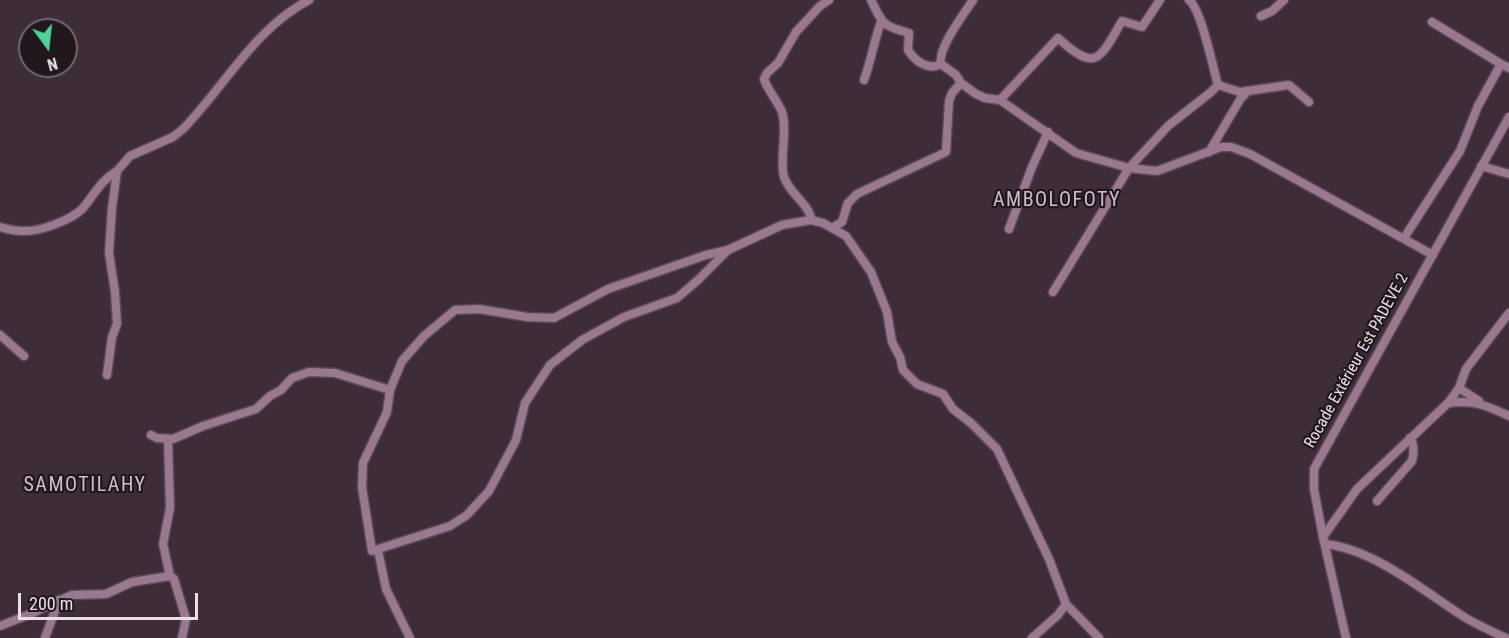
<!DOCTYPE html>
<meta charset="utf-8">
<style>
body{margin:0}
#map{position:relative;width:1509px;height:638px;overflow:hidden;background:#3e2d39;font-family:"Roboto Condensed",sans-serif}
canvas{display:block}
.north{position:absolute;left:18px;top:18px;width:60px;height:60px;box-sizing:border-box;background:#20181d;border:2px solid #71686d;border-radius:50%;rotate:165deg;font-size:16px;font-weight:700;line-height:24px;text-align:center;color:#eadfe6}
.north::after{content:'';display:block;margin:auto;width:21px;height:27px;background:#50d398;clip-path:polygon(50% 0,100% 100%,50% 72%,0 100%)}
.scale{position:absolute;left:18px;top:593px;width:180px;height:27px;box-sizing:border-box;border:3px solid #eadfe6;border-top:0;padding-left:8px;font-size:18px;line-height:21px;white-space:nowrap;color:#eadfe6;-webkit-text-stroke:4px #20181d;paint-order:stroke}
</style>
<div id="map">
<canvas width="1509" height="638"></canvas>
<div class="north">N</div>
<div class="scale">200 m</div>
</div>
<script>
const context = document.querySelector('canvas').getContext('2d');
context.lineJoin = 'round';
function trace(path, color, width, dash) {
  context.strokeStyle = color;
  context.lineWidth = width;
  context.lineCap = dash ? 'butt' : 'round';
  context.setLineDash(dash || []);
  context.stroke(path);
}
function write(font, color, halo, rows, align = 'center') {
  context.font = font + ' "Roboto Condensed",sans-serif';
  context.lineWidth = 4.5;
  context.setLineDash([]);
  context.textBaseline = 'middle';
  context.strokeStyle = halo;
  context.fillStyle = color;
  for (const [text, x, y, turn = 0] of rows) {
    context.save();
    context.translate(x, y);
    context.rotate((+turn || 0) * Math.PI / 180);
    context.textAlign = isNaN(turn) ? turn : align;
    if (halo) context.strokeText(text, 0, 0);
    context.fillText(text, 0, 0);
    context.restore();
  }
}
const minor = new Path2D(`
 M871,0C883,24 882,26 909,33L908,50C915,61 928,71 941,64L956,75L961,83L976,94L985,98L1000,100L1076,153L1129,168L1157,171L1221,147H1231L1250,154L1433,255
 M1189,0C1201,8 1213,68 1218,85
 M1261,16L1272,11L1284,0
 M1432,22L1501,64
 M941,64C937,49 964,14 973,0
 M864,80C871,61 874,41 881,22
 M1000,100L1058,38C1097,74 1100,58 1122,21L1142,27L1160,0
 M1209,152L1241,98L1248,91
 M1481,166L1509,174
 M811,220C811,206 789,193 784,177C779,160 788,131 782,112C777,100 768,91 764,79L767,73L778,63L796,32L820,6L829,0
 M0,227C7,229 15,231 23,231C39,232 72,220 83,208C94,195 101,180 117,171
 M832,228L842,222L848,203L857,194L946,152L949,101L952,93L961,83
 M1009,229L1032,167L1048,132
 M1404,238L1460,151L1478,106L1501,64L1509,68
 M728,250L698,280L677,298L624,317L582,340L550,365L525,403L516,440L489,491L467,515L450,526L372,551L362,487L363,463L387,412L390,390L402,361L424,336L455,310L479,309L527,317L554,318L608,289L706,255L728,250L782,225L811,220L823,223L846,236L871,272L887,312L892,342L900,357L903,370L917,384L943,394L953,409L971,423L997,449L1049,559L1066,604L1099,638
 M1053,292L1129,168L1168,126L1211,92L1218,85L1240,92L1289,85L1309,102
 M0,335L24,356
 M107,375L112,337L117,324L115,292L109,253L112,208L117,171L130,156L173,137L183,129C225,86 254,29 309,0
 M1459,388L1479,401
 M1448,403L1459,388L1466,369L1509,313
 M151,435L157,438L173,439L203,426L256,409L270,396L281,390L292,378L309,372L335,373L390,390
 M168,439L170,508L163,544L170,576
 M1377,501L1412,461C1414,453 1415,445 1410,438
 M1323,537L1357,489L1448,403C1472,399 1488,406 1509,416
 M1325,544C1373,549 1421,589 1461,615C1475,624 1491,631 1506,638
 M378,550L386,589L410,638
 M0,626L28,615L72,595L106,594L132,582L170,576L174,579L186,619L182,638
 M45,638L59,600
 M1032,638L1058,615L1066,604
 M1346,638L1323,537L1314,489V469L1509,117`);
const streetNames = [
 ["Rocade Extérieur Est PADEVE 2",1357,361,-61]
];
const quarterNames = [
 ["AMBOLOFOTY",1057,201],
 ["SAMOTILAHY",85,486]
];
trace(minor, '#5a4955', 11);
trace(minor, '#9a788f', 8);
write('16px', '#eadfe6', '#20181d', streetNames);
context.letterSpacing = '1.5px';
write('20px', '#d2bcca', '#20181d', quarterNames);
context.letterSpacing = '0px';
</script>
